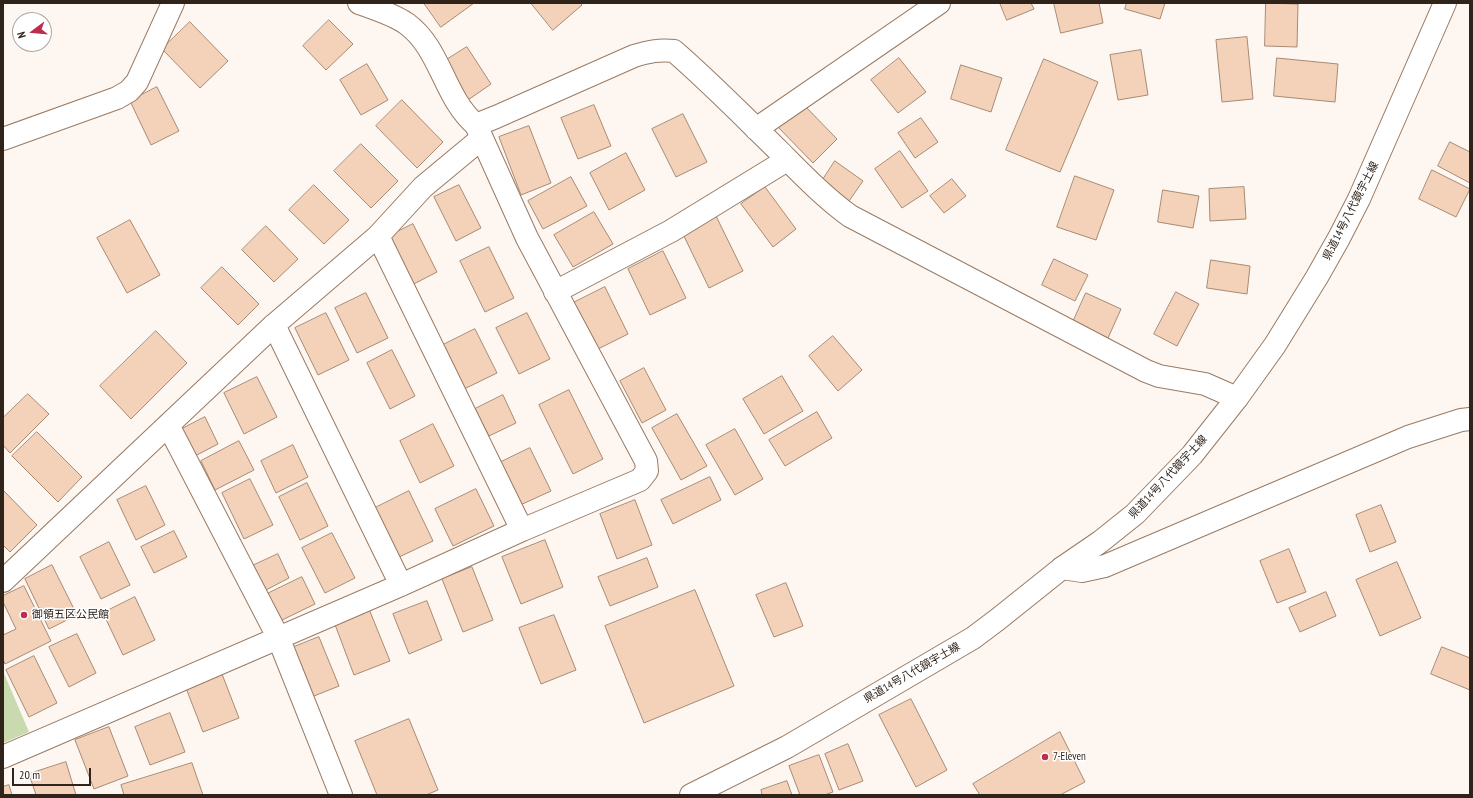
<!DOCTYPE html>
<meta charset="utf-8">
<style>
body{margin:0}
#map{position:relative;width:1473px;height:798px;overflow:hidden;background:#fdf6f1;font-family:"PT Sans Narrow",sans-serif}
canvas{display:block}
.frame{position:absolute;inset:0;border:4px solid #2f231a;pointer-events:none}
.north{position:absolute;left:12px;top:12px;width:40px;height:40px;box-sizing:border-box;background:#fff;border:1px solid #aca7a3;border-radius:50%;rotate:254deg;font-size:11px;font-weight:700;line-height:16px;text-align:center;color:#2f231a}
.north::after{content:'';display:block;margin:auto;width:14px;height:18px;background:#be2d4e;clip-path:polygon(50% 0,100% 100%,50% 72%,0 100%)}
.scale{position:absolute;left:12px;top:768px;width:79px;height:18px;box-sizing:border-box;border:2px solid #2f231a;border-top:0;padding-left:5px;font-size:12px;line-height:14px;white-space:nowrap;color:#2f231a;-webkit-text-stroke:3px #fff;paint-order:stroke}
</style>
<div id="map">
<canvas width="1473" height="798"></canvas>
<div class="frame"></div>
<div class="north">N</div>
<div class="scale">20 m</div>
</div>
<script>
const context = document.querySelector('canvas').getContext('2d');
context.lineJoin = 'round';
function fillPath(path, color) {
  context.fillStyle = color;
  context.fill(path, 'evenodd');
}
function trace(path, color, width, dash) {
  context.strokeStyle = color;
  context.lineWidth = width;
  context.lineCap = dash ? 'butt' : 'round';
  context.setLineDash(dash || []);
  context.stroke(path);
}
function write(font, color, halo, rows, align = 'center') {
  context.font = font + ' "PT Sans Narrow","Noto Sans JP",sans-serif';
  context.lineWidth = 3;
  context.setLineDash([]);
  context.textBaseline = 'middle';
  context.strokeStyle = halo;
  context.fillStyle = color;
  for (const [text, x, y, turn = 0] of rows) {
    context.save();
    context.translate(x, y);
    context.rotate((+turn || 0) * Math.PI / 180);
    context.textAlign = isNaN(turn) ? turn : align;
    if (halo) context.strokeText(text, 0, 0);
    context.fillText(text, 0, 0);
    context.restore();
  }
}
const green = new Path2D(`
 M3,671L29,732L3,743Z`);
const building = new Path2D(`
 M424,3H474L441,27Z
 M531,3H580L582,5L553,30Z
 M1000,3H1031L1034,9L1007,20Z
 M1054,3H1099L1103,23L1061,33Z
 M1127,3H1165L1160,19L1125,9Z
 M1266,3L1298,4L1297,47L1265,46Z
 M329,20L353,44L326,70L303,46Z
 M190,22L228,61L200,88L162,49Z
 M1247,37L1253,99L1222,102L1216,40Z
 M467,47L491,84L468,100L443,62Z
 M1141,50L1148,95L1118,100L1110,55Z
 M899,58L926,92L898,113L871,80Z
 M1277,58L1338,64L1335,102L1274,96Z
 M1044,59L1098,82L1060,172L1006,150Z
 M367,64L388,100L361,115L340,80Z
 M961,65L1002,78L991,112L951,99Z
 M157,87L179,131L151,145L130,101Z
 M402,100L443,142L417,168L376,126Z
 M802,103L837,139L813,163L777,126Z
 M594,105L611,146L578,159L561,118Z
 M683,114L707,162L676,177L652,129Z
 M921,118L938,142L915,158L898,133Z
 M529,126L551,183L521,195L499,137Z
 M1450,142L1470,152V183L1438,166Z
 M361,144L398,181L371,208L334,171Z
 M900,151L928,191L902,208L875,169Z
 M626,153L645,190L609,210L590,173Z
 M835,161L863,181L849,201L822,181Z
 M1432,170L1470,189L1456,217L1419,199Z
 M1075,176L1114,190L1096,240L1057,227Z
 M571,177L587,206L543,229L528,201Z
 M952,179L966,196L944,213L930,196Z
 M314,185L349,220L324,244L289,210Z
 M459,185L481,228L456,241L434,197Z
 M765,187L796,229L773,247L741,204Z
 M1244,187L1246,219L1210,221L1209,189Z
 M1163,190L1199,196L1193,228L1158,222Z
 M594,212L613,244L573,267L554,235Z
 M716,216L743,271L709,288L682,232Z
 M130,220L160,275L127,293L97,238Z
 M413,224L437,272L408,287L385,238Z
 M266,226L298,259L274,282L242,250Z
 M489,247L514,298L485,312L460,261Z
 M663,251L686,298L650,315L628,269Z
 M1054,259L1088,275L1075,301L1042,285Z
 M1211,260L1250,266L1247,294L1207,288Z
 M222,267L259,304L238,325L201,288Z
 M605,287L628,334L594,351L571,304Z
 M1176,292L1199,304L1177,346L1154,334Z
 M366,293L388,338L357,353L335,308Z
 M1086,293L1121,309L1108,338L1073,322Z
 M326,313L349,360L318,375L295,328Z
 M527,313L550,359L519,374L496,328Z
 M475,329L497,373L460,391L439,347Z
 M156,331L187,363L131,419L100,386Z
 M833,336L862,370L838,391L809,356Z
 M392,350L415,396L390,409L367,363Z
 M644,368L666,410L642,423L620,381Z
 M782,376L803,411L764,434L743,399Z
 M257,377L277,417L244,434L224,393Z
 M569,390L603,459L573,474L539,405Z
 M28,394L49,414L10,453L3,445V418Z
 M503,395L516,423L489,436L475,409Z
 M817,412L832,438L785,466L769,440Z
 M677,414L707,466L681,480L652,428Z
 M205,417L218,444L195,456L182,429Z
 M433,424L454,466L420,483L400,441Z
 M735,429L763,479L735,495L706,445Z
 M37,432L82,477L58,502L12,456Z
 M239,441L254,470L215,490L201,461Z
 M293,445L308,477L276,493L261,461Z
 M530,448L551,491L518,506L497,464Z
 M710,477L721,500L673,524L661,500Z
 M250,479L273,525L244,539L222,493Z
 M307,483L328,526L300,540L279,497Z
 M146,486L165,525L136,540L117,500Z
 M476,489L494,526L453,546L435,509Z
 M3,490L37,525L10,552L3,545Z
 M409,491L433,541L399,557L375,508Z
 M635,500L652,545L617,559L600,514Z
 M1381,505L1396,542L1370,552L1356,515Z
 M174,531L187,557L154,573L141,547Z
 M332,533L355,578L325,593L302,548Z
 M545,540L563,587L521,604L502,557Z
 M109,542L130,585L101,599L80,557Z
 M1289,549L1306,592L1277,603L1260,561Z
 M278,554L289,578L264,591L252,566Z
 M647,558L658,587L610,606L598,577Z
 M1397,562L1421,618L1380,636L1356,580Z
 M52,565L77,615L49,629L25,579Z
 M472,567L493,620L463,632L442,579Z
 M302,577L315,604L278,622L265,595Z
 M786,583L803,626L774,637L756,595Z
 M24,586L51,641L5,664L3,659V635L16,629L3,602V596Z
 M695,590L734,686L644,723L605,626Z
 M1326,592L1336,616L1300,632L1289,608Z
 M135,597L155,640L123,655L103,613Z
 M427,601L442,640L409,654L393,614Z
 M369,609L390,661L354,675L334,622Z
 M554,615L576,670L541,684L519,628Z
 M77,634L96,673L69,687L49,647Z
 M319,637L339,686L309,698L289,649Z
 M1442,647L1470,658V690L1431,674Z
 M34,656L57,703L29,717L6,670Z
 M222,674L239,718L203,732L186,688Z
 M911,699L947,770L916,787L879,715Z
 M170,713L185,752L150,765L135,727Z
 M409,719L438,790L426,795H377L355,741Z
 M109,727L128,776L94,789L75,740Z
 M1060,732L1085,782L1060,795H980L973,784Z
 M848,744L863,781L839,790L825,754Z
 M819,755L833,792L824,795H800L789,766Z
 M66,762L76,795H36L29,774Z
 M192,763L203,795H124L121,785Z
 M787,781L792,795H762L761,790Z
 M9,785L12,795H3V787Z`);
const minor = new Path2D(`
 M359,3C375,9 393,14 407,24C441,49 444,98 476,125L496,117L634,56C648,52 659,49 674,51C711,83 745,118 780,152C803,175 824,197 850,216L1146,371L1159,376L1205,384L1237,398
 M756,129L939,3
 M3,139L117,98L129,91L137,82L173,3
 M378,236L522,530
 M555,292L671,231L787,160
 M274,325L401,585
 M168,425L278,637L341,795
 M3,581L274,325L378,236L423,187L482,138
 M3,757L401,585L522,530L640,480L647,471L646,461L527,238L476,125`);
const tertiary = new Path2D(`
 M1062,568L1082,571L1105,566L1408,437L1461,420L1470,419`);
const primary = new Path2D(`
 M691,795L787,747L973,638L997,620L1062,568L1100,542L1135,514L1192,455L1237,398L1275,345L1317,277L1339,238L1359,199L1445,3`);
const markers = [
 [24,615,4,"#be2d4e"],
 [1045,757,4,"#be2d4e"]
];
const streetNames = [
 ["県道14号八代鏡宇土線",1351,211,-63],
 ["県道14号八代鏡宇土線",1168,477,-47],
 ["県道14号八代鏡宇土線",912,673,-30]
];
const poiNames = [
 ["御領五区公民館",32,615],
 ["7-Eleven",1053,757]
];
fillPath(green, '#c9dbae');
fillPath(building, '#f3d2b9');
trace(building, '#a88a72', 1);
trace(minor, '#997b64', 24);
trace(tertiary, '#997b64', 24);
trace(primary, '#997b64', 24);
trace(minor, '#fff', 22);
trace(tertiary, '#fff', 22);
trace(primary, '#fff', 22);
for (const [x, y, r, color] of markers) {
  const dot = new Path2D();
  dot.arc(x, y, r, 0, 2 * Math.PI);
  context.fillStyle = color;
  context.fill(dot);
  trace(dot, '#fff', 1.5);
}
write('11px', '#2f231a', '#fff', streetNames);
write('11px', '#2f231a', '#fff', poiNames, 'left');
</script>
